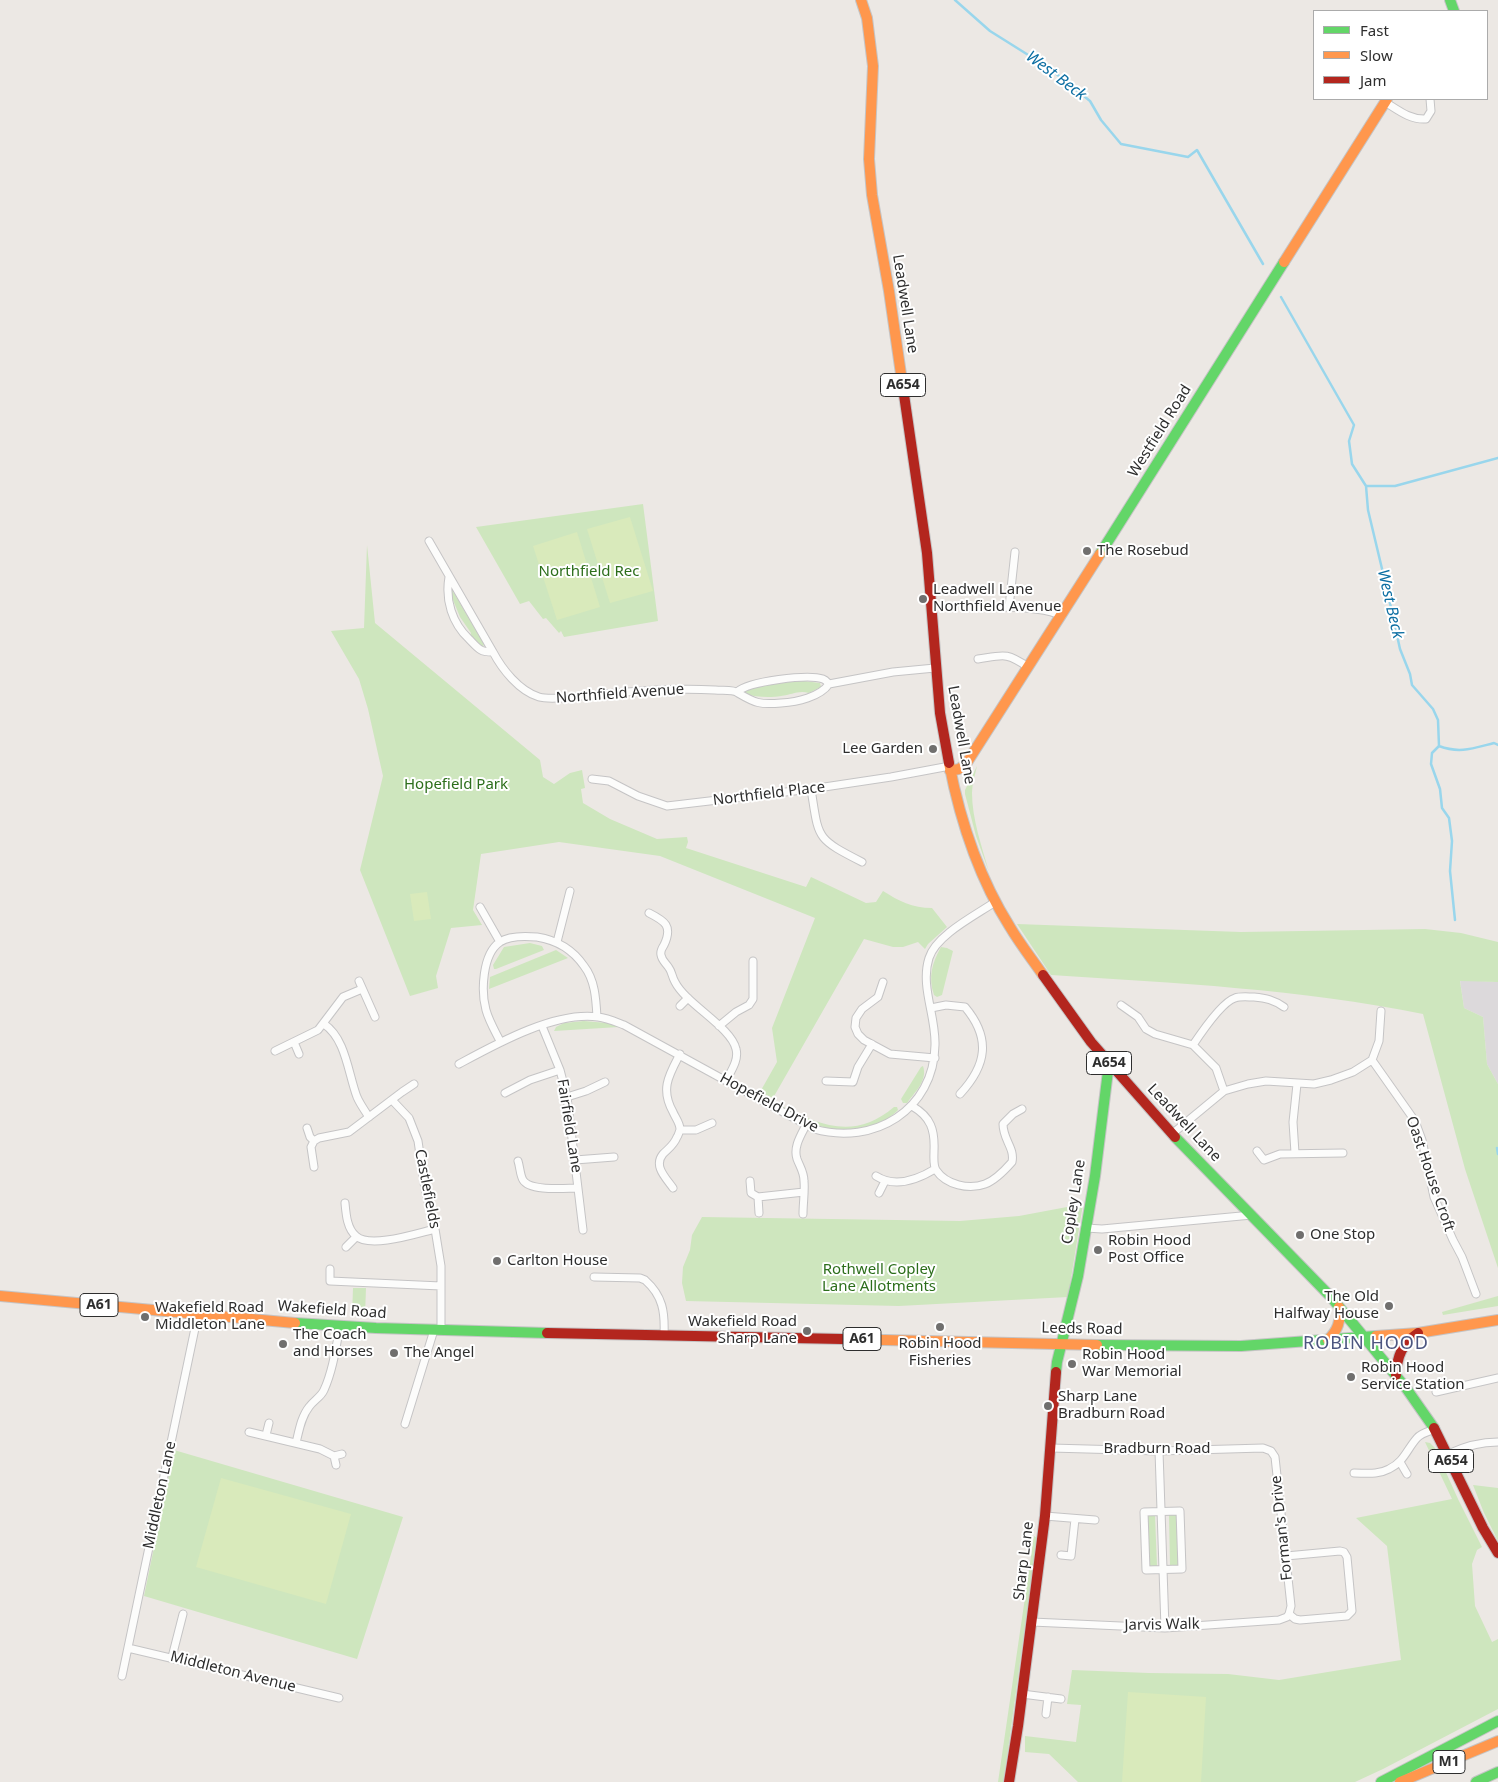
<!DOCTYPE html>
<style>
body{margin:0}
#map{position:relative;width:1498px;height:1782px;overflow:hidden;background:#ece8e4;font-family:"Noto Sans",sans-serif}
canvas{display:block}
.legend{position:absolute;left:1313px;top:10px;width:175px;height:90px;box-sizing:border-box;background:#fff;border:1px solid #ababab;margin:0;padding:6px 9px;list-style:none;font-size:15px;color:#2e2e2e}
.legend li{display:flex;align-items:center;gap:10px;height:25px}
.legend b{width:25px;border:1px solid #ababab}
</style>
<div id="map">
<canvas width="1498" height="1782"></canvas>
<ul class="legend">
<li><b style="height:6px;background:#63d668"></b>Fast</li>
<li><b style="height:6px;background:#ff974d"></b>Slow</li>
<li><b style="height:6px;background:#b3261e"></b>Jam</li>
</ul>
</div>
<script>
const context = document.querySelector('canvas').getContext('2d');
context.lineJoin = 'round';
function fillPath(path, color) {
  context.fillStyle = color;
  context.fill(path, 'evenodd');
}
function trace(path, color, width, dash) {
  context.strokeStyle = color;
  context.lineWidth = width;
  context.lineCap = dash ? 'butt' : 'round';
  context.setLineDash(dash || []);
  context.stroke(path);
}
function write(font, color, halo, rows, align = 'center') {
  context.font = font + ' "Noto Sans",sans-serif';
  context.lineWidth = 4;
  context.setLineDash([]);
  context.textBaseline = 'middle';
  context.strokeStyle = halo;
  context.fillStyle = color;
  for (const [text, x, y, turn = 0] of rows) {
    context.save();
    context.translate(x, y);
    context.rotate((+turn || 0) * Math.PI / 180);
    context.textAlign = isNaN(turn) ? turn : align;
    if (halo) context.strokeText(text, 0, 0);
    context.fillText(text, 0, 0);
    context.restore();
  }
}
const industrial = new Path2D(`
 M1460,980L1498,982V1084L1487,1064L1483,1017L1464,1008Z`);
const green = new Path2D(`
 M643,504L658,621L564,637L561,631L559,633L546,618L543,619L529,601L520,604L476,527Z
 M367,545L375,623L540,760L543,777L554,784L570,773L582,770L585,788L581,789L583,803L610,819L657,839L687,837L688,842L686,848L806,887L811,877L866,903L876,902L883,891C899,901 912,908 932,908L947,927L928,944L925,949L918,942L903,947H893L864,939L773,1098L760,1092L777,1062L772,1028L815,918L660,856L559,842L481,854L473,910L482,925L451,928L436,976L438,988L410,996L360,870L383,776L368,709L359,679L331,631L364,628Z
 M451,588L484,644L483,647L470,636L471,633L460,617L453,600H451Z
 M789,682L804,681L820,683L821,687L809,693C798,690 792,695 781,696C770,698 755,697 745,694L744,691L749,688Z
 M977,766C975,775 972,784 972,793C972,819 982,847 989,872L976,836L965,794V790Z
 M1017,924L1241,932L1425,929L1461,933L1498,942V982L1460,981L1464,1008L1483,1017L1487,1064L1498,1084V1268L1465,1169L1423,1014C1300,989 1175,983 1051,975Z
 M530,943L542,946L544,950L496,969H494L493,965L504,947Z
 M941,947L947,948L953,951L942,995L937,997L934,995C928,977 932,963 941,947Z
 M556,950L568,958L489,989L490,977Z
 M584,1021L607,1023L619,1027L554,1031L556,1027L564,1023Z
 M923,1066C928,1080 915,1092 907,1103H903L901,1099L921,1067Z
 M778,1104C819,1125 854,1141 894,1107H897L898,1110C882,1127 850,1132 827,1128C816,1125 805,1120 794,1114C789,1111 782,1108 778,1104Z
 M1083,1204L1068,1297L899,1306L686,1301L682,1283L683,1267L690,1250L692,1235L702,1217L960,1221L1019,1216Z
 M353,1288H366L365,1316H352Z
 M1498,1296V1306L1443,1315L1442,1312Z
 M1425,1442L1430,1443L1435,1448L1458,1499L1482,1547L1477,1550L1472,1564L1475,1606L1492,1642L1498,1639V1709L1383,1769L1355,1782H1078L1049,1754L1025,1752V1736L1076,1742L1081,1705L1067,1704L1072,1670L1149,1673L1228,1674L1279,1680L1401,1660L1387,1546L1356,1518L1452,1499Z
 M174,1450L403,1517L357,1659L144,1596Z
 M1473,1485L1498,1488V1541L1484,1513Z
 M1147,1515H1155L1157,1566L1148,1567Z
 M1169,1515H1178L1179,1566H1170Z
 M1034,1536L1037,1538L1008,1750L1003,1782H998Z`);
const pitch = new Path2D(`
 M630,517L653,591L610,603L587,529Z
 M577,532L600,607L557,620L533,546Z
 M427,892L431,919L414,921L410,894Z
 M221,1478L351,1514L326,1604L196,1567Z
 M1128,1692L1206,1697L1201,1782H1122Z`);
const stream = new Path2D(`
 M955,0L990,31L1049,68L1090,101L1101,120L1121,144L1188,157L1197,150L1263,264
 M1281,297L1354,425L1349,441L1352,464L1366,486L1368,510L1388,594L1400,649L1410,674L1412,685L1433,709L1438,720L1439,746L1432,753L1431,764L1440,789L1442,808L1449,818L1452,841L1450,871L1455,920
 M1366,486H1395L1498,458
 M1439,746C1460,754 1474,748 1494,743L1498,745
 M1497,1148L1498,1154`);
const street = new Path2D(`
 M1385,102C1398,110 1410,120 1426,119L1431,111L1430,99
 M429,541L493,652
 M449,577C445,600 452,623 469,639C473,643 477,648 481,650C484,652 490,652 493,652C502,669 519,691 539,697C546,699 555,698 563,698C614,693 664,687 715,690C722,691 733,689 738,693C755,703 760,705 781,703C797,702 820,697 829,684L893,672L935,668
 M998,607C1017,607 1046,608 1062,616
 M1009,607L1015,552
 M978,659C1004,655 1006,652 1028,667
 M737,692C749,681 808,674 823,679C826,680 827,682 829,684
 M592,779L609,781L638,796L667,806L811,789L891,777L950,766
 M811,789C819,839 815,838 862,862
 M480,907L500,942
 M649,913C665,921 673,926 664,945C662,948 660,951 661,955C662,961 666,963 669,968C672,972 672,977 675,982C686,1004 731,1027 736,1049C739,1060 731,1071 726,1081
 M557,942L570,891
 M359,981L375,1017
 M883,982L878,997L862,1009L856,1018L855,1027L858,1034L864,1040L890,1054L935,1058
 M1121,1005L1138,1017L1146,1029L1155,1034L1193,1045L1216,1068L1224,1091
 M680,1006L688,998
 M931,1008L946,1005L965,1007C991,1038 987,1065 960,1094
 M324,1024C346,1039 348,1073 357,1097C360,1104 365,1111 369,1117
 M542,1026L560,1070L567,1097L583,1230
 M719,1026L736,1012L749,1005L753,999V961
 M500,1041C495,1031 489,1021 486,1010C481,992 482,954 500,942C510,935 526,936 537,937C556,940 573,950 584,966C595,980 596,999 597,1017
 M294,1042L299,1054
 M1193,1045C1201,1033 1222,1002 1235,998C1240,996 1248,997 1254,997C1266,998 1274,1000 1284,1007
 M275,1051L318,1030L343,997L362,989
 M1372,1060L1415,1121L1422,1140L1434,1197L1453,1240L1462,1257L1476,1294
 M459,1064C496,1044 555,1011 598,1017C607,1018 616,1022 624,1025L814,1129C874,1146 934,1110 935,1045C936,1016 920,986 929,958C936,935 976,915 995,902
 M826,1081L853,1082L858,1067L872,1044
 M505,1093L530,1080L560,1070
 M567,1097L586,1091L605,1082
 M392,1100L409,1118L418,1141L425,1189L435,1229L441,1266V1330
 M912,1106C931,1117 935,1130 934,1151C934,1157 933,1165 936,1170C946,1185 969,1190 985,1184C996,1180 1005,1170 1012,1162C1015,1148 1003,1140 1003,1124L1013,1114L1022,1109
 M307,1128L310,1137L314,1141
 M680,1130H696L712,1123
 M1172,1134L1224,1091L1248,1084L1266,1081L1314,1084L1331,1080L1353,1072L1372,1060L1379,1041L1381,1011
 M1257,1151L1264,1160L1280,1154L1343,1153
 M1295,1153L1293,1122L1297,1084
 M575,1160L614,1157
 M518,1161C520,1167 520,1175 523,1180C530,1192 566,1188 578,1188
 M314,1167L311,1147L314,1141L319,1138L349,1132L402,1092L414,1084
 M876,1176C895,1188 917,1180 935,1169
 M750,1181L751,1193L758,1197L759,1213
 M673,1188C666,1178 653,1166 663,1154C669,1148 674,1145 677,1137C678,1136 680,1130 680,1129C680,1123 675,1117 673,1112C660,1089 669,1075 680,1054
 M879,1193L885,1181
 M758,1197L804,1192
 M345,1203C346,1214 347,1229 356,1236C370,1249 418,1233 435,1229
 M803,1214C803,1203 805,1192 804,1181C804,1172 800,1167 797,1159C793,1147 801,1135 806,1125
 M1086,1228L1102,1229L1252,1215
 M346,1247L356,1237
 M330,1269V1281L441,1286
 M594,1277L640,1278L645,1280C663,1296 665,1312 664,1335
 M1436,1392L1498,1378
 M405,1424L434,1330
 M249,1432L320,1449L334,1456
 M266,1435L269,1423
 M296,1443C299,1431 301,1417 309,1407C314,1400 321,1397 324,1390C333,1370 336,1347 340,1326
 M1051,1448L1159,1451L1263,1448L1271,1451L1275,1457L1291,1606L1289,1614
 M1159,1451L1165,1628
 M1448,1454C1465,1446 1479,1442 1498,1442
 M1400,1462L1407,1474
 M336,1465L334,1456L342,1454
 M1354,1473C1366,1473 1378,1475 1389,1469C1404,1462 1407,1449 1417,1438C1421,1433 1430,1431 1435,1429
 M1180,1511L1182,1569L1146,1570L1144,1512Z
 M1045,1516L1095,1520
 M1061,1555L1071,1556L1075,1519
 M1286,1556L1340,1551L1344,1552L1347,1557L1352,1611L1347,1616L1300,1620L1295,1619L1289,1614
 M1032,1622L1165,1628L1279,1620L1287,1617L1289,1614
 M128,1648L339,1698
 M172,1657L183,1614
 M122,1676L198,1314
 M1022,1694L1061,1699
 M1046,1714L1048,1697`);
const fast = new Path2D(`
 M1450,0L1454,11
 M1100,554L1284,262
 M1175,1137L1331,1297L1406,1388L1434,1428
 M295,1323L376,1328L547,1333
 M1097,1345L1241,1346L1376,1336
 M1056,1372L1057,1362L1078,1276L1095,1176L1109,1063
 M1381,1782L1498,1721
 M1476,1782L1498,1772`);
const slow = new Path2D(`
 M861,0L867,18L873,66L869,159L872,195L889,291L902,381
 M1284,262L1387,99
 M949,763C960,820 979,878 1010,927C1020,944 1032,959 1043,975
 M950,771L959,769L966,764L1100,554
 M0,1296L295,1323
 M1376,1336L1418,1333L1498,1320
 M842,1339L1097,1345
 M1328,1340C1338,1330 1341,1321 1339,1307
 M1400,1782L1498,1741`);
const jam = new Path2D(`
 M902,381L927,553L940,713L949,763
 M1043,975L1091,1042L1175,1137
 M547,1333L842,1339
 M1396,1375C1397,1356 1402,1344 1418,1333
 M1434,1428L1483,1528L1498,1553
 M1009,1782L1018,1726L1045,1516L1056,1372`);
const markers = [
 [1087,551,5,"#706f6e"],
 [923,599,5,"#706f6e"],
 [933,749,5,"#706f6e"],
 [1300,1235,5,"#706f6e"],
 [1098,1250,5,"#706f6e"],
 [497,1261,5,"#706f6e"],
 [1389,1306,5,"#706f6e"],
 [145,1317,5,"#706f6e"],
 [940,1327,5,"#706f6e"],
 [807,1331,5,"#706f6e"],
 [283,1344,5,"#706f6e"],
 [394,1353,5,"#706f6e"],
 [1072,1364,5,"#706f6e"],
 [1351,1377,5,"#706f6e"],
 [1048,1406,5,"#706f6e"]
];
const shields = [
 [903,385,45],
 [1109,1063,45],
 [99,1305,38],
 [862,1339,38],
 [1451,1461,45],
 [1449,1762,32]
];
const shieldNames = [
 ["A654",903,385],
 ["A654",1109,1063],
 ["A61",99,1305],
 ["A61",862,1339],
 ["A654",1451,1461],
 ["M1",1449,1762]
];
const streetNames = [
 ["Leadwell Lane",905,304,81],
 ["Westfield Road",1160,431,-58],
 ["Northfield Avenue",620,694,-4],
 ["Leadwell Lane",961,735,80],
 ["Northfield Place",769,794,-7],
 ["Hopefield Drive",769,1103,28],
 ["Leadwell Lane",1184,1123,47],
 ["Fairfield Lane",569,1126,81],
 ["Oast House Croft",1430,1174,71],
 ["Castlefields",427,1189,79],
 ["Copley Lane",1074,1202,-81],
 ["Wakefield Road",332,1310,4],
 ["Leeds Road",1082,1329,1],
 ["Bradburn Road",1157,1449],
 ["Middleton Lane",160,1495,-78],
 ["Forman's Drive",1282,1528,-96],
 ["Sharp Lane",1024,1561,-83],
 ["Jarvis Walk",1162,1625,-1],
 ["Middleton Avenue",233,1672,14]
];
const poiNames = [
 ["The Rosebud",1097,551],
 ["Leadwell Lane",933,590],
 ["Northfield Avenue",933,607],
 ["Lee Garden",923,749,"right"],
 ["One Stop",1310,1235],
 ["Robin Hood",1108,1241],
 ["Post Office",1108,1258],
 ["Carlton House",507,1261],
 ["The Old",1379,1297,"right"],
 ["Halfway House",1379,1314,"right"],
 ["Wakefield Road",155,1308],
 ["Middleton Lane",155,1325],
 ["Wakefield Road",797,1322,"right"],
 ["Sharp Lane",797,1339,"right"],
 ["The Coach",293,1335],
 ["and Horses",293,1352],
 ["Robin Hood",940,1344,"center"],
 ["Fisheries",940,1361,"center"],
 ["The Angel",404,1353],
 ["Robin Hood",1082,1355],
 ["War Memorial",1082,1372],
 ["Robin Hood",1361,1368],
 ["Service Station",1361,1385],
 ["Sharp Lane",1058,1397],
 ["Bradburn Road",1058,1414]
];
const parkNames = [
 ["Northfield Rec",589,572],
 ["Hopefield Park",456,785],
 ["Rothwell Copley",879,1270],
 ["Lane Allotments",879,1287]
];
const waterNames = [
 ["West Beck",1056,76,37],
 ["West Beck",1390,604,77]
];
const quarterNames = [
 ["ROBIN HOOD",1366,1344]
];
fillPath(industrial, '#dcd9db');
fillPath(green, '#cee6be');
fillPath(pitch, '#d9eabb');
trace(stream, '#99d6ec', 2.5);
trace(street, '#c5c4c5', 9);
trace(fast, '#c5c4c5', 12);
trace(slow, '#c5c4c5', 12);
trace(jam, '#c5c4c5', 12);
trace(street, '#fcfcfb', 7);
trace(fast, '#63d668', 10);
trace(slow, '#ff974d', 10);
trace(jam, '#b3261e', 10);
for (const [x, y, r, color] of markers) {
  const dot = new Path2D();
  dot.arc(x, y, r, 0, 2 * Math.PI);
  context.fillStyle = color;
  context.fill(dot);
  trace(dot, '#fff', 2);
}
for (const [x, y, w] of shields) {
  const box = new Path2D();
  box.roundRect(x - w / 2, y - 11.5, w, 23, 4);
  context.fillStyle = '#fff';
  context.fill(box);
  trace(box, '#2e2e2e', 1);
}
write('bold 14px', '#2e2e2e', null, shieldNames);
write('15px', '#2e2e2e', '#fff', streetNames);
write('15px', '#2e2e2e', '#fff', poiNames, 'left');
write('15px', '#2c6e1b', '#fff', parkNames);
write('italic 16px', '#0d6fa3', '#fff', waterNames);
context.letterSpacing = '1px';
write('18px', '#4d5680', '#fff', quarterNames);
context.letterSpacing = '0px';
</script>
